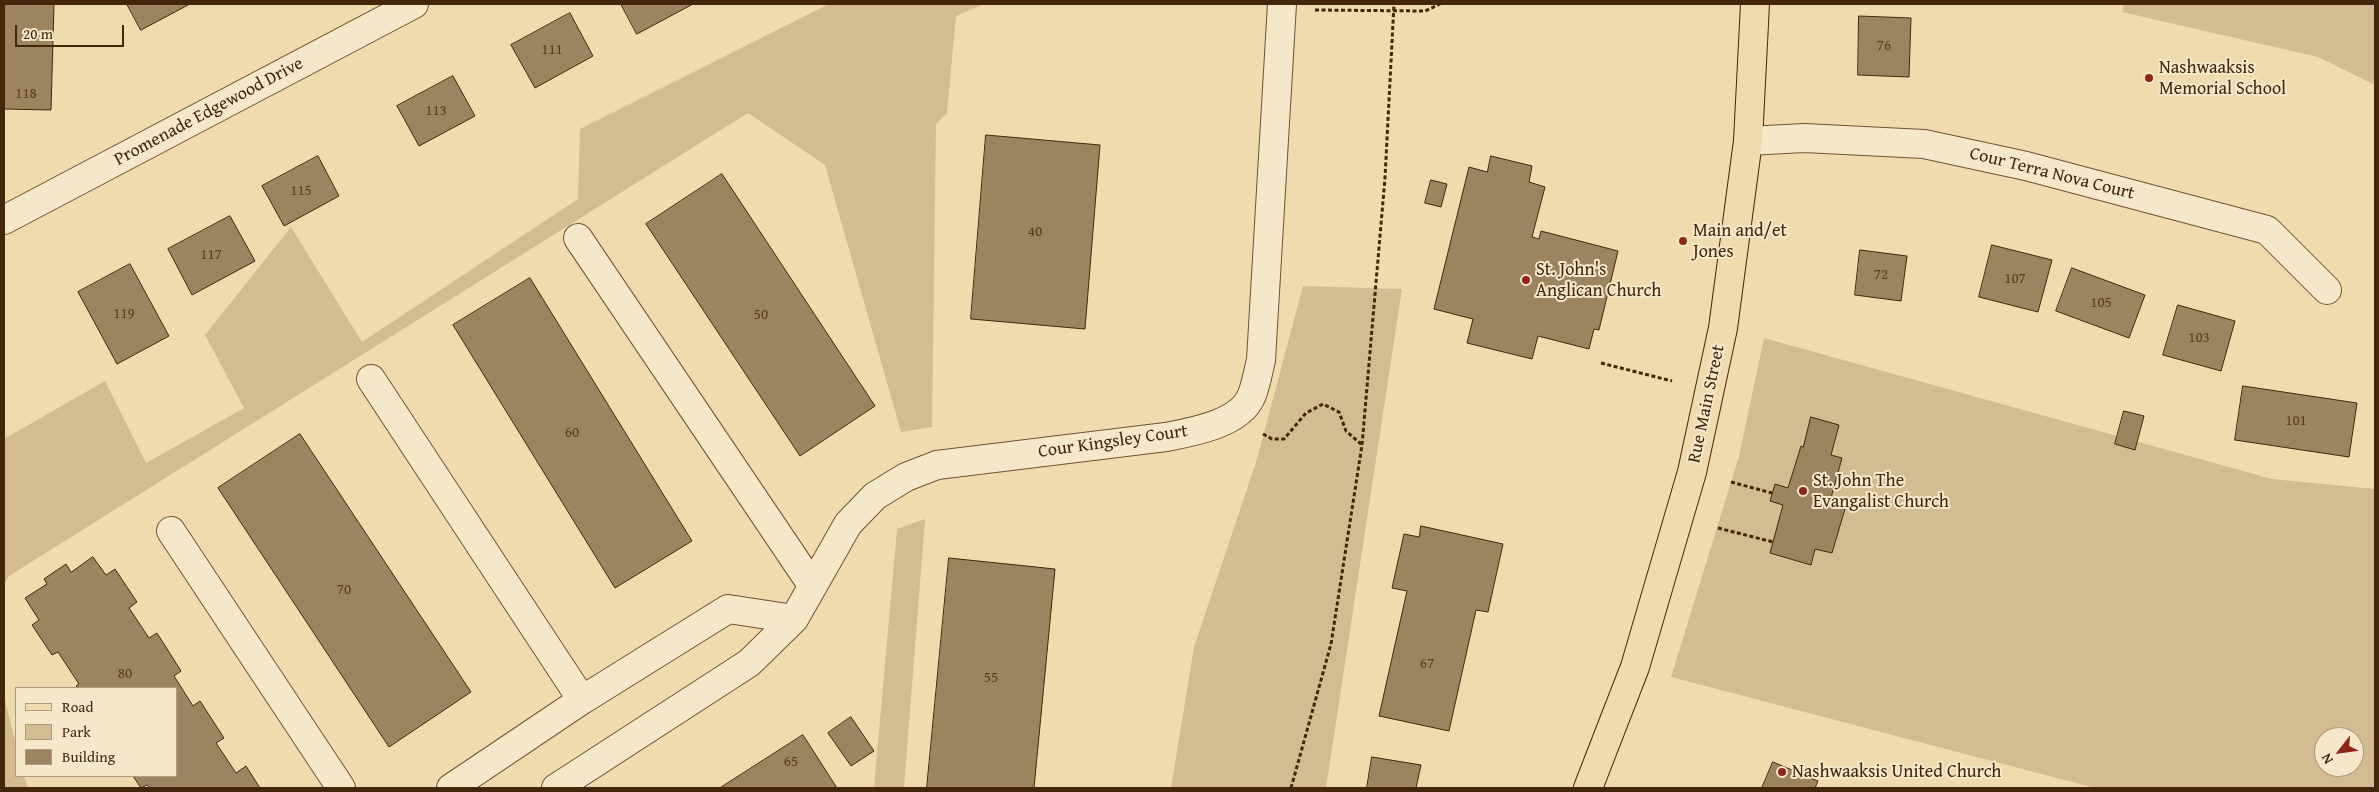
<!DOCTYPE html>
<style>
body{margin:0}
#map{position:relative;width:2379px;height:792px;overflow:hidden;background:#f0dbae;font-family:"Gentium Book Plus",serif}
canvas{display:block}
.frame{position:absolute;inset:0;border:5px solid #44260b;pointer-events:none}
.legend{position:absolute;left:15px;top:687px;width:162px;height:90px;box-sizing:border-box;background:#f5e8ca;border:1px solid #ae9a7e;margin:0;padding:6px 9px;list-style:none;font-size:15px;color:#44260b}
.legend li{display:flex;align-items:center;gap:10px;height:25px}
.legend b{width:25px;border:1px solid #ae9a7e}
.north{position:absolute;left:2314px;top:727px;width:50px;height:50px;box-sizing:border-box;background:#f5e8ca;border:1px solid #ae9a7e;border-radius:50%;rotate:240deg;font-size:14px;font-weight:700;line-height:20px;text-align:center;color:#44260b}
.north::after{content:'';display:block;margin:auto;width:18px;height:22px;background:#8f2418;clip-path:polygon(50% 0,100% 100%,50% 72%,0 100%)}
.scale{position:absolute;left:15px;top:25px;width:109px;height:22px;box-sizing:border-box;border:2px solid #44260b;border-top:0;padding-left:6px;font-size:15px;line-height:18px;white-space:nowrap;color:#44260b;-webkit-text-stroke:4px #f5e8ca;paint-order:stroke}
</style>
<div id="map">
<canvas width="2379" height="792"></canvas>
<div class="frame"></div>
<ul class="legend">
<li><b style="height:6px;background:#f0dbae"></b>Road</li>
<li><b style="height:14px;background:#d3bc92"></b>Park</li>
<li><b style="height:14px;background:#9d8460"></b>Building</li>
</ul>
<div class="north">N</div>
<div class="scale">20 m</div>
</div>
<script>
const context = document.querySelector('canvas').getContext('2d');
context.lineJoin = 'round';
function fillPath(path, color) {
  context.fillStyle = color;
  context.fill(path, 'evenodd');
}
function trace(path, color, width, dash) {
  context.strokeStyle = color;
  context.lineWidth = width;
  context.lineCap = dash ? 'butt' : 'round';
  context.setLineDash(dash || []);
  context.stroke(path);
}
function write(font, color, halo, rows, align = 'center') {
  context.font = font + ' "Gentium Book Plus",serif';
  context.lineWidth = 4;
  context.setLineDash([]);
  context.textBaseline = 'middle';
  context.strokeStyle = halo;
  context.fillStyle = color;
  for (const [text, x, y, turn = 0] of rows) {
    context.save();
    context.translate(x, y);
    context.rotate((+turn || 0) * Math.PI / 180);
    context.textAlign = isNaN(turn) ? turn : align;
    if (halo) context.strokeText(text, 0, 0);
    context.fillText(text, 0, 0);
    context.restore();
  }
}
const green = new Path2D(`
 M829,4H984L956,16L947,113L936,124L932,427L901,432L825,165L748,113L9,576L4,585V439L105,381L146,463L244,408L205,335L291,227L362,342L578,199L580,129Z
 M2124,4H2375V85L2318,57L2122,12Z
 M1303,286L1402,289L1326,788H1171L1194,647L1257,459Z
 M1764,338L2272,479L2375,489V788H2095L1671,677L1739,456ZM1839,425L1831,455L1842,458L1831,498L1847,503L1832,553L1815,549L1811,565L1770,553L1783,505L1770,501L1775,485L1788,488L1801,446L1803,447ZM2324,737H2354V767H2324Z
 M925,519L904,788H874L897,529Z
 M4,696L16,745V776H24L28,788H4Z`);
const building = new Path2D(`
 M4,4H54L51,110L4,109Z
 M127,4H190L141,30Z
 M621,4H693L637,34Z
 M570,13L593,56L535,88L511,45Z
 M1859,16L1911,18L1909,77L1858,75Z
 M453,76L475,116L419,146L397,106Z
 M986,135L1100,145L1085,329L971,319Z
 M318,156L339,196L284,226L262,186Z
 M1491,156L1532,166L1529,182L1545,187L1532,237L1539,239L1541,231L1618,251L1599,330L1594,329L1589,349L1538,336L1532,359L1467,343L1473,319L1434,309L1469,167L1487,172Z
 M722,174L875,406L800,456L646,224Z
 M1431,180L1447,184L1441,207L1425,203Z
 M230,216L255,261L192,295L168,249Z
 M1992,245L2052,260L2038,312L1979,297Z
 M1860,250L1907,256L1901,301L1855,295Z
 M130,264L169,336L117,364L78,292Z
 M2072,268L2145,295L2129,338L2056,311Z
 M530,278L692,541L615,588L453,325Z
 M2178,305L2235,321L2221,371L2163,355Z
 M2243,386L2357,403L2349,457L2235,440Z
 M2124,411L2144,416L2135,450L2115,444Z
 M1811,417L1839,425L1831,455L1842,458L1831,498L1847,502L1832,553L1815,549L1811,565L1770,553L1783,505L1770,501L1775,484L1788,488L1801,446L1803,447Z
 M300,434L471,692L389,747L218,488Z
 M1421,526L1503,544L1488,612L1476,610L1449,731L1379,716L1407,591L1392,588L1404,534L1419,537Z
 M93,557L106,575L115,569L137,602L129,608L149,638L157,633L181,671L174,676L193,706L200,701L224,738L216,743L236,773L246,766L260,788H150L147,785L141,788L133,776H176V688H78L76,686L79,684L58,652L52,655L32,625L39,620L25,598L47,584L44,579L66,564L71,572Z
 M949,558L1055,569L1034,788H927Z
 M851,717L874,751L851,766L828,733Z
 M803,735L837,788H720Z
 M1372,757L1421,765L1416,788H1367Z
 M1773,762L1818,781L1815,788H1762Z`);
const path = new Path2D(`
 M1315,10L1425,11L1440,4
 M1601,363L1672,381
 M1263,434L1272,439H1284L1306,413L1323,404L1339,412L1346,431L1361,444
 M1731,482L1772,493
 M1718,528L1773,542
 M1291,788L1331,644L1362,445L1385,178L1394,4`);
const minor = new Path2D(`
 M1748,141L1804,138L1924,144L2026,166L2267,230L2327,290
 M4,220L414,4
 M578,238L812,585
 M371,379L582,700
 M171,531L341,788
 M451,788L582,700L728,609L794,619
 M556,788L749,663L794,619L848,524L875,496L906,477L937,465L1166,437C1192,432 1239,424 1251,397C1256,386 1258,372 1261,360L1282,4`);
const major = new Path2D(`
 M1588,788L1635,667L1692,472L1723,328L1748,141L1755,4`);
const markers = [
 [2149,78,5,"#8f2418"],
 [1683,241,5,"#8f2418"],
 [1526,280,5,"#8f2418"],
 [1803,491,5,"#8f2418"],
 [1782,772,5,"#8f2418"]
];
const numberNames = [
 ["76",1884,46],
 ["111",552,50],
 ["118",26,94],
 ["113",436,111],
 ["115",301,191],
 ["40",1035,232],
 ["117",211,255],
 ["72",1881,275],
 ["107",2015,279],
 ["105",2101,303],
 ["119",124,314],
 ["50",761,315],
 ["103",2199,338],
 ["101",2296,421],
 ["60",572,433],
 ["70",344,590],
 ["67",1427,664],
 ["80",125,674],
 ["55",991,678],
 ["65",791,762]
];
const poiNames = [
 ["Nashwaaksis",2159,68],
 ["Memorial School",2159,89],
 ["Main and/et",1693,231],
 ["Jones",1693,252],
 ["St. John's",1536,270],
 ["Anglican Church",1536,291],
 ["St. John The",1813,481],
 ["Evangalist Church",1813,502],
 ["Nashwaaksis United Church",1792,772]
];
const streetNames = [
 ["Promenade Edgewood Drive",209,112,-28],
 ["Cour Terra Nova Court",2052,174,14],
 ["Rue Main Street",1707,404,-78],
 ["Cour Kingsley Court",1113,442,-8]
];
fillPath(green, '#d3bc92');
fillPath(building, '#9d8460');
trace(building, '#44260b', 1);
trace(minor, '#6f5334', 30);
trace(major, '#44260b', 30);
trace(path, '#44260b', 3, [4, 2.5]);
trace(minor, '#f5e8ca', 28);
trace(major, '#f0dbae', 28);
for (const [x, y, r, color] of markers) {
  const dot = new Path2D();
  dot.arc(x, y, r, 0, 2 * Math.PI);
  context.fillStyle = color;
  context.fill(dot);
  trace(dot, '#f5e8ca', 2);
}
write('15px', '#5a3e20', null, numberNames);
write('18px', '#44260b', '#f5e8ca', poiNames, 'left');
write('18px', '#44260b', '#f5e8ca', streetNames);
</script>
